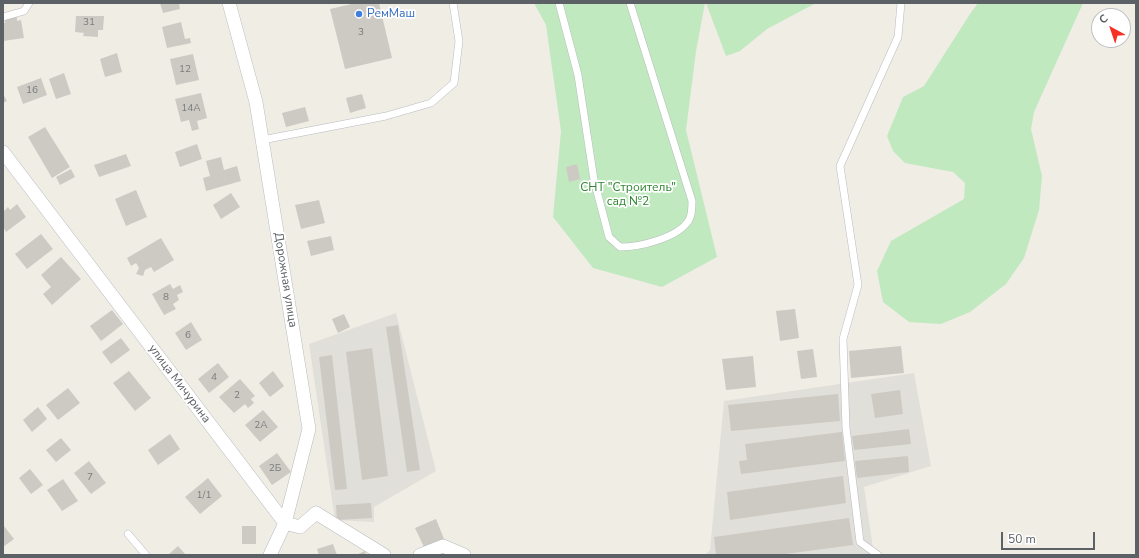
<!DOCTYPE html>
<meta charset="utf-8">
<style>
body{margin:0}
#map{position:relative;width:1139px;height:558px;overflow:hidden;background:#f0ede5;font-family:"Nunito Sans",sans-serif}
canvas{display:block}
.frame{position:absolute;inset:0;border:4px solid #5c6166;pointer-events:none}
.north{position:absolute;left:1091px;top:8px;width:40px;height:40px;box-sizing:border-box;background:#fff;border:1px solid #bec0c2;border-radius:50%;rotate:320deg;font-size:11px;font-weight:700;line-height:16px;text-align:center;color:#5c6166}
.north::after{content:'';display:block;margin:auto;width:14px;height:18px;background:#f63025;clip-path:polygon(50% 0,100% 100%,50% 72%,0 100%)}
.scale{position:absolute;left:1001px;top:532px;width:94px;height:18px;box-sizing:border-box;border:2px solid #5c6166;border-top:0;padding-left:5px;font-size:12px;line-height:14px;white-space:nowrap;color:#5c6166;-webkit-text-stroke:3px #fff;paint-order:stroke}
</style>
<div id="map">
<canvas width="1139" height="558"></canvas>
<div class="frame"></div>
<div class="north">С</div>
<div class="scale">50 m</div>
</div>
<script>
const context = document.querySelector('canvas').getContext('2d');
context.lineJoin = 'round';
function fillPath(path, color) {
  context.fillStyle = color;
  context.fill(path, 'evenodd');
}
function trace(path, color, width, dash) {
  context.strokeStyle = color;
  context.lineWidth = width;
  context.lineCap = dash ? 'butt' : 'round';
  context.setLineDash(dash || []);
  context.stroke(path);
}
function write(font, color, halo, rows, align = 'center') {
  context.font = font + ' "Nunito Sans",sans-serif';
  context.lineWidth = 3.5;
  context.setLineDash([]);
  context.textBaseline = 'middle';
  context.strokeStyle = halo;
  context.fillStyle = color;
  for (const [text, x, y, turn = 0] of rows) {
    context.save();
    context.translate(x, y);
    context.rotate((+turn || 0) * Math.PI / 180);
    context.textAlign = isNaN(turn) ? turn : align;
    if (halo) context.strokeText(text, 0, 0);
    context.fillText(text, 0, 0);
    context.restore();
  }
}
const industrial = new Path2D(`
 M396,313L436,471L374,507V522L335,520L309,344Z
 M914,373L931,466L864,487L874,555H705L710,550L724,401Z`);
const green = new Path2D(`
 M534,3H705L696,51L686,130L717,257L662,287L593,268L553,217L561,131L546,25Z
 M706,3H816L767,29L740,51L726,56Z
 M978,3H1083L1034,112L1031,129L1042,176L1039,210L1024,258L1006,284L970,312L941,324L909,322L883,302L877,271L891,241L964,199L965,183L953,172L905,163L893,151L887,136L903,97L924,86L970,14Z`);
const building = new Path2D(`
 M160,3H179L180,9L163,13Z
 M356,3H379L392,58L345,69L330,9Z
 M76,16H104L103,30H98V37L83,36L84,33L75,32Z
 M17,17V21L21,20L24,38L3,41V23H5V19Z
 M181,22L185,39L190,38L191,43L167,48L162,27Z
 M117,53L122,72L105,77L100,59Z
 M193,54L199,80L176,85L170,59Z
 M64,73L71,94L56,99L49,79Z
 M41,78L47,95L23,104L17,87Z
 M201,93L207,118L197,121L199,129L192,131L189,120L181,122L175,99Z
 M3,94L7,101L3,103Z
 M362,94L366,108L350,113L346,98Z
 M305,107L309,121L286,127L282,113Z
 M45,127L70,167L52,178L28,137Z
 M197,144L202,159L180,167L175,152Z
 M126,154L131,166L99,177L94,165Z
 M221,157L224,170L237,166L241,181L206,191L203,178L210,176L206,161Z
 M577,164L580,179L569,182L566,167Z
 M71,169L75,177L60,185L56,177Z
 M136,190L147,217L126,226L115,199Z
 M231,193L240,207L221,219L213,205Z
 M319,200L325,223L301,229L295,205Z
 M17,204L26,217L6,232L3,227V212L8,207L10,210Z
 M41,234L53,249L27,269L15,254Z
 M331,236L334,250L311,256L307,241Z
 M161,238L174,260L154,272L151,267L145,270L143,276L136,274L139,268L136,263L131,266L127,258Z
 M61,257L81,279L52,305L43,294L51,287L41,275Z
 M170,284L173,289L180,285L183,292L177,295L179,300L173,304L176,309L164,315L152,294Z
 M795,309L799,338L780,341L776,311Z
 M112,310L123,324L101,341L90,326Z
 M344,314L350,327L338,333L332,319Z
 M191,322L202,340L186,350L175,333Z
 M398,325L420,470L407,472L386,327Z
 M121,338L130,350L111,364L102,352Z
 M901,346L904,373L851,378L849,351Z
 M372,348L388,476L362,480L346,352Z
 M813,349L817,377L801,379L797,351Z
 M332,355L347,489L335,490L319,357Z
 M753,356L756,387L726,390L722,359Z
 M218,363L229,377L209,393L198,379Z
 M129,371L151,398L135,411L113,383Z
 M273,371L284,386L270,397L259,383Z
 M240,379L255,396L251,399L254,403L248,408L245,404L234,413L219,397Z
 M68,388L80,403L58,420L46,405Z
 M900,390L903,414L875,418L871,394Z
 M838,394L840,421L731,431L728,405Z
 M38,407L47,419L32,432L23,420Z
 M263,410L278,427L260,442L245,425Z
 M909,429L911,444L854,450L852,436Z
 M842,432L845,461L741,474L739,461L747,460L745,444Z
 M170,434L180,449L158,465L148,450Z
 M61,438L71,450L56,462L46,450Z
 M277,453L291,472L272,485L259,466Z
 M908,456L909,472L857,478L855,461Z
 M89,461L106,483L91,494L74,473Z
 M30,469L43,485L31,494L19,478Z
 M843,476L846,503L730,520L727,492Z
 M208,478L222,496L200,514L185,497Z
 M63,479L78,501L62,511L47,490Z
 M371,503L372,518L337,520L336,505Z
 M849,518L853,545L778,555H716L714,537Z
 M436,519L444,539L424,547L415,528Z
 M4,526L14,539L3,547V527Z
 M242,526H256V544H242Z
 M333,544L337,555H319L317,549Z
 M178,546L186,555H168Z
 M365,551L366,555H356Z`);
const lane = new Path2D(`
 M559,3L578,75L594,180L609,237L620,247C640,247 678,238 689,220C692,215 692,207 692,201L630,3
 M3,17L24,11L29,3
 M262,140L386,116L431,103L454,83L459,41L453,3
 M128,534L146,555
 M878,555L860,542L846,428L843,339L858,285L840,166L898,37L901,3`);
const street = new Path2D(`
 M229,3L256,102L309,429L285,523L270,555
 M3,152L285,523L300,527L316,513L384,555
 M420,555L443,546L464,555`);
const markers = [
 [359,14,4,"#3f7fe0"]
];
const numberNames = [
 ["31",89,23],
 ["3",361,33],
 ["12",185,70],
 ["16",32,91],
 ["14А",191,109],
 ["8",166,298],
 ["6",188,336],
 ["4",214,378],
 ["2",237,396],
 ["2А",261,426],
 ["2Б",275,469],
 ["7",90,478],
 ["1/1",204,496]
];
const shopNames = [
 ["РемМаш",367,14]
];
const parkNames = [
 ["СНТ \"Строитель\"",628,188],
 ["сад №2",628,202]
];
const streetNames = [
 ["Дорожная улица",285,280,81],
 ["улица Мичурина",179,384,53]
];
fillPath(industrial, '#e1dfd9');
fillPath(green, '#c0e9bf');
fillPath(building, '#cdcac4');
trace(lane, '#b7bbbf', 8);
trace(street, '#b7bbbf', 14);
trace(lane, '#fff', 7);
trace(street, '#fff', 13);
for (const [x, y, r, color] of markers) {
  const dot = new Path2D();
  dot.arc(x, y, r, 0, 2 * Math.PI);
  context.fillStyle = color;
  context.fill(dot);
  trace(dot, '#fff', 1.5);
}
write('10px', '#787b7e', null, numberNames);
write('12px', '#366cbe', '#fff', shopNames, 'left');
write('12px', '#2e8430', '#fff', parkNames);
write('12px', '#5c6166', '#fff', streetNames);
</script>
